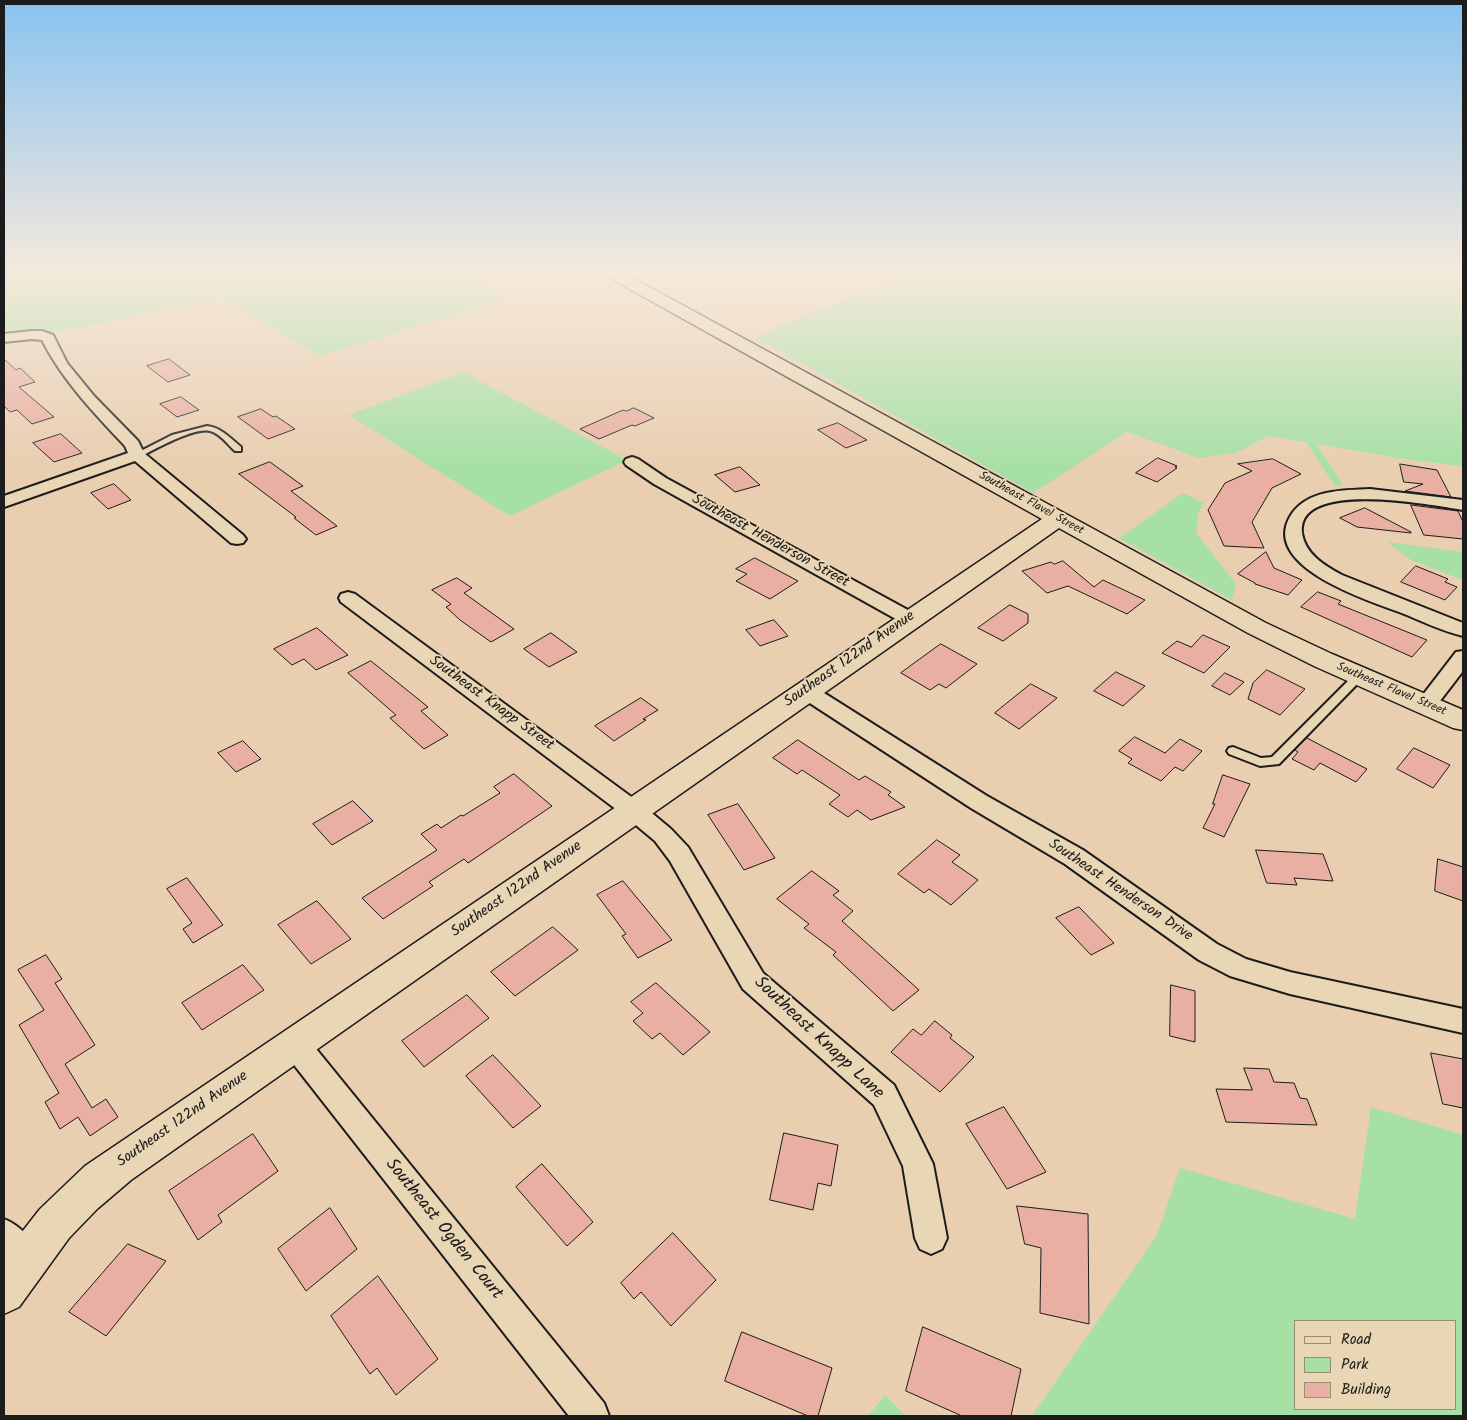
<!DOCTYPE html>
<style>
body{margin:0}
#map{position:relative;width:1467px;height:1420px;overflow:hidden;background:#e9ceb0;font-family:Kalam,sans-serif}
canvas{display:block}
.frame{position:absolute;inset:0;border:5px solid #1c1c1c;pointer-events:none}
.legend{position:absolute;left:1294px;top:1320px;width:162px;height:90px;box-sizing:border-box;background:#e9d6b4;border:1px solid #978c77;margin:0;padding:6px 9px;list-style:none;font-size:15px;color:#1c1c1c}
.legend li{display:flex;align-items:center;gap:10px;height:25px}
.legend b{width:25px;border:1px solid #978c77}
</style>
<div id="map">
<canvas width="1467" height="1420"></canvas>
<div class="frame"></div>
<ul class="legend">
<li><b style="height:6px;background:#e9d6b4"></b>Road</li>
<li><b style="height:14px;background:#a6e0a5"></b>Park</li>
<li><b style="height:14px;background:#e8afa2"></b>Building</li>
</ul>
</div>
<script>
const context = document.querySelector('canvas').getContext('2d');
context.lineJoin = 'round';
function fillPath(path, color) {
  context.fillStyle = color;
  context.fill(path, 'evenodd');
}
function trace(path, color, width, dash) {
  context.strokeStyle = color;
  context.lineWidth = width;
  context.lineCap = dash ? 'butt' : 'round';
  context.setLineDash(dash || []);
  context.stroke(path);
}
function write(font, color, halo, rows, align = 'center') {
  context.font = font + ' Kalam,sans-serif';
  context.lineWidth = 4;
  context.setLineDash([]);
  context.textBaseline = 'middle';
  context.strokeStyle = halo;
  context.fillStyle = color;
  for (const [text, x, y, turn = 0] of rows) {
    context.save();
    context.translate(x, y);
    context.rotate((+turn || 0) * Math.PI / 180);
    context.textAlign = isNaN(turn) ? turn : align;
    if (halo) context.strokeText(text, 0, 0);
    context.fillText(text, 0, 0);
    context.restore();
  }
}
const green = new Path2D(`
 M4,270H472L506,299L320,356L220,298L4,343Z
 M917,270H1463V466L1411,460L1316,444L1343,485L1335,486L1306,442L1268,436L1236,453L1199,458L1127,432L1033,493L755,337Z
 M463,372L627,460L510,516L349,415Z
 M1183,493L1204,503L1198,514L1196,533L1236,584L1232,600L1119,538Z
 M1387,542L1463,552V580L1411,560Z
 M1371,1107L1463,1135V1416H1032L1157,1235L1180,1168L1355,1219ZM1296,1321H1456V1409H1296Z
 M885,1395L906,1416H868Z`);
const building = new Path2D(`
 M4,359L16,370L20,368L35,382L19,387L54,417L32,424L17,410L10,412L4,406Z
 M169,359L190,375L168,382L147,366Z
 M181,397L199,410L177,417L160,404Z
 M634,408L654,418L635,426L632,425L599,439L580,429L623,410L626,411Z
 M261,409L273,417L276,416L295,429L268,439L238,417Z
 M838,423L867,440L846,448L818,430Z
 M61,434L82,453L54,462L33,443Z
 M1158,458L1177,466L1175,467L1177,468L1157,482L1136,473Z
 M1273,459L1301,474L1272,488L1252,522L1264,548L1224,546L1208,510L1225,483L1252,471L1238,464Z
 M270,462L303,486L291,491L337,526L316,535L294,518L296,517L239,474Z
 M1400,464L1437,470L1451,497L1405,491L1423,484L1404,482Z
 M740,467L760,485L735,492L715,475Z
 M114,484L131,500L108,509L91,493Z
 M1411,505L1458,511L1463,522V539L1424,535Z
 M1365,508L1411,532V533L1357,527L1340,518Z
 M1266,552L1274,568L1302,580L1288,595L1255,584V583L1238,574Z
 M755,558L798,581L770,599L736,581L747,574L736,569Z
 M1063,561L1094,587L1103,580L1145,600L1127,614L1068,586L1047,593L1022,571L1051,562L1054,564Z
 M1416,566L1448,579L1445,582L1457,587L1445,600L1401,582Z
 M457,578L472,588L464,593L514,629L491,642L460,620L446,607L451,604L432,590Z
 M1318,592L1341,601L1338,604L1427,640L1412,657L1301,607Z
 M1010,605L1028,614V623L1003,641L978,628Z
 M774,620L788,636L760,646L746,630Z
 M317,628L348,655L316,670L304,659L292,665L274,649Z
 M551,633L577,652L549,667L524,649Z
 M1203,635L1230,647L1204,673L1162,653L1177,641L1191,647Z
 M941,644L977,664L946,688L939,684L930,690L901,673Z
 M371,661L428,707L421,711L448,735L424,749L390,718L396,715L348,673Z
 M1267,670L1305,689L1280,715L1248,699L1253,683Z
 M1116,672L1145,686L1123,706L1094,691Z
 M1225,673L1244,682L1230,695L1212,686Z
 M1031,684L1057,698L1019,729L995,713Z
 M641,698L658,710L643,719L646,720L614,741L595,726Z
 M1135,737L1165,753L1180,739L1202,751L1183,771L1175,767L1161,781L1128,763L1132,759L1119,751Z
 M1307,738L1324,747L1367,769L1356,782L1320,763L1314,770L1292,759L1298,752L1295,750Z
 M798,740L859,780L865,776L891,792L888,795L905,807L871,820L857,810L848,817L829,804L840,795L802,770L797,774L773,758Z
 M243,741L261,759L236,772L218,753Z
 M1414,748L1450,765L1433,788L1397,769Z
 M514,774L552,806L468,863L464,859L429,882L433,886L383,919L362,898L437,850L421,834L437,824L441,828L461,815L463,816L500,793L494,787Z
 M1223,775L1250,784L1224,837L1203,828L1215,804H1213Z
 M353,801L373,821L332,845L313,824Z
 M738,804L775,858L744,870L708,815Z
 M937,840L960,855L952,862L978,880L951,905L929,889L924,893L898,874Z
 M1256,850L1323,854L1333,881L1294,878L1297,885L1267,883Z
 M1438,859L1463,867V901L1435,891Z
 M812,871L839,891L833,895L853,911L842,921L919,990L893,1011L833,955L836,952L804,928L809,924L777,899Z
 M187,878L223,925L193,943L183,929L192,923L167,889Z
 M623,881L672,940L638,958L622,936L626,934L597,895Z
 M317,901L351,939L311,964L278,925Z
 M1079,907L1114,943L1091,955L1056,918Z
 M553,927L578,950L515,996L491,972Z
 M46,955L62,979L55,983L95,1045L65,1064L92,1108L106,1099L118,1117L90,1136L78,1117L60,1129L45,1102L59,1093L19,1025L44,1010L18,970Z
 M243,965L264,990L202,1030L182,1003Z
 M656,983L710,1032L683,1055L660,1033L652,1039L633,1021L643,1013L631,1002Z
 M1171,985L1195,991V1042L1170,1036Z
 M467,995L489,1018L424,1067L402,1041Z
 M935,1021L952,1035L950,1038L974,1057L940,1092L891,1052L913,1029L921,1035Z
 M1431,1053L1463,1059V1108L1443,1104Z
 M493,1055L541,1106L513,1128L466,1076Z
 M1244,1068L1269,1069L1274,1082L1294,1083L1300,1098L1307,1099L1317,1125L1226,1122L1216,1089L1252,1090Z
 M1004,1107L1046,1172L1007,1189L966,1124Z
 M784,1133L838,1145L831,1186L818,1183L813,1210L770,1200Z
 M253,1134L278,1171L218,1215L222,1222L198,1240L169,1191Z
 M542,1164L593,1222L567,1246L516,1187Z
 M1017,1206L1088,1214L1089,1324L1040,1313L1041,1248L1025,1244Z
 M330,1208L357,1249L306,1291L278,1249Z
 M673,1233L716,1280L671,1326L641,1292L634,1299L621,1283Z
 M128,1244L166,1261L106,1336L69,1312Z
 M378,1276L438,1359L396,1395L377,1368L370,1374L331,1316Z
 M923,1327L1021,1369L1011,1416H962L906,1391Z
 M742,1332L832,1368L818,1416H808L725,1381Z`);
const service = new Path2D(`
 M207,426C222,428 230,438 241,447V451H235C228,445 220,433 210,431C194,427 155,449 140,457H134L133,455L172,435Z
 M1359,672L1363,674L1364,676L1363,678L1279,764L1260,766L1229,754L1227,751L1229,748L1233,747L1261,758L1272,757L1355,674Z`);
const minor = new Path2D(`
 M32,331H42L53,335L67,363L94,396L138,441L144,453L243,535L246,539L243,543L237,544L231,543L135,461L4,507V496L128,453L125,446C94,413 63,381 42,340L32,339L4,342V334Z
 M632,457L638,459L666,478L917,615L920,619L917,623L910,625L903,623L654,484L626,465L624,462L626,459Z
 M1370,489L1463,500V510C1435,506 1296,478 1302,533C1305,554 1325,566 1342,575L1463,623V636C1441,631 1420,620 1399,612C1367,600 1259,566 1291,515C1307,490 1342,490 1370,489Z
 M348,592L355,594L641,804L671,829L688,847L763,973L894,1085L933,1164L947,1238L942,1249L931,1254L920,1249L915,1238L903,1166L874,1105L743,989L670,861L655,841L625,816L341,602L339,598L341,594Z
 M1463,651V671L1433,710L1426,712L1419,710L1415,705L1419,700L1456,652Z
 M806,684L813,686L987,796L1083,850L1217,944L1246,959L1290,972L1463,1009V1033L1290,994L1230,976L1199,960L1065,864L971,808L799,696L796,691L799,686Z
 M294,1030L304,1034L604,1403L609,1416H569L284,1052L280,1043L284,1034Z
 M4,1219C22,1226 35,1243 42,1260L38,1272L26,1276L14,1272L4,1259Z`);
const tertiary = new Path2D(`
 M599,270H618L1266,623L1332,654L1463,710V730L1453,728L1314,666L1248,633L1059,528L131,1180L97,1209L69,1238L19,1307L4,1314V1255L40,1209L85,1166L1042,519L601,273Z`);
const farStreetnames = [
 ["Southeast Flavel Street",1031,504,29],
 ["Southeast Flavel Street",1391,690,23]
];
const streetNames = [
 ["Southeast Henderson Street",770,542,29],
 ["Southeast 122nd Avenue",850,660,-35],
 ["Southeast Knapp Street",491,704,36],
 ["Southeast 122nd Avenue",517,890,-35],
 ["Southeast Henderson Drive",1120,891,34],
 ["Southeast 122nd Avenue",183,1120,-35]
];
const nearStreetnames = [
 ["Southeast Knapp Lane",818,1039,43],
 ["Southeast Ogden Court",443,1230,51]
];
fillPath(green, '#a6e0a5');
fillPath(building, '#e8afa2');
trace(building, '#1c1c1c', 1);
trace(service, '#1c1c1c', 4);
trace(minor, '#1c1c1c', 4);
trace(tertiary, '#1c1c1c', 3);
fillPath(service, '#e9d6b4');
fillPath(minor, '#e9d6b4');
fillPath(tertiary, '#e9d6b4');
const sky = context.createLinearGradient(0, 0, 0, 469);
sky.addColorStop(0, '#89c3f0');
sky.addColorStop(0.58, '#f5e9db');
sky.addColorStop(1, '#f5e9db00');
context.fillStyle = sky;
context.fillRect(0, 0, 1467, 469);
write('12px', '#1c1c1c', '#e9d6b4', farStreetnames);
write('15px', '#1c1c1c', '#e9d6b4', streetNames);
write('18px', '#1c1c1c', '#e9d6b4', nearStreetnames);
</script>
